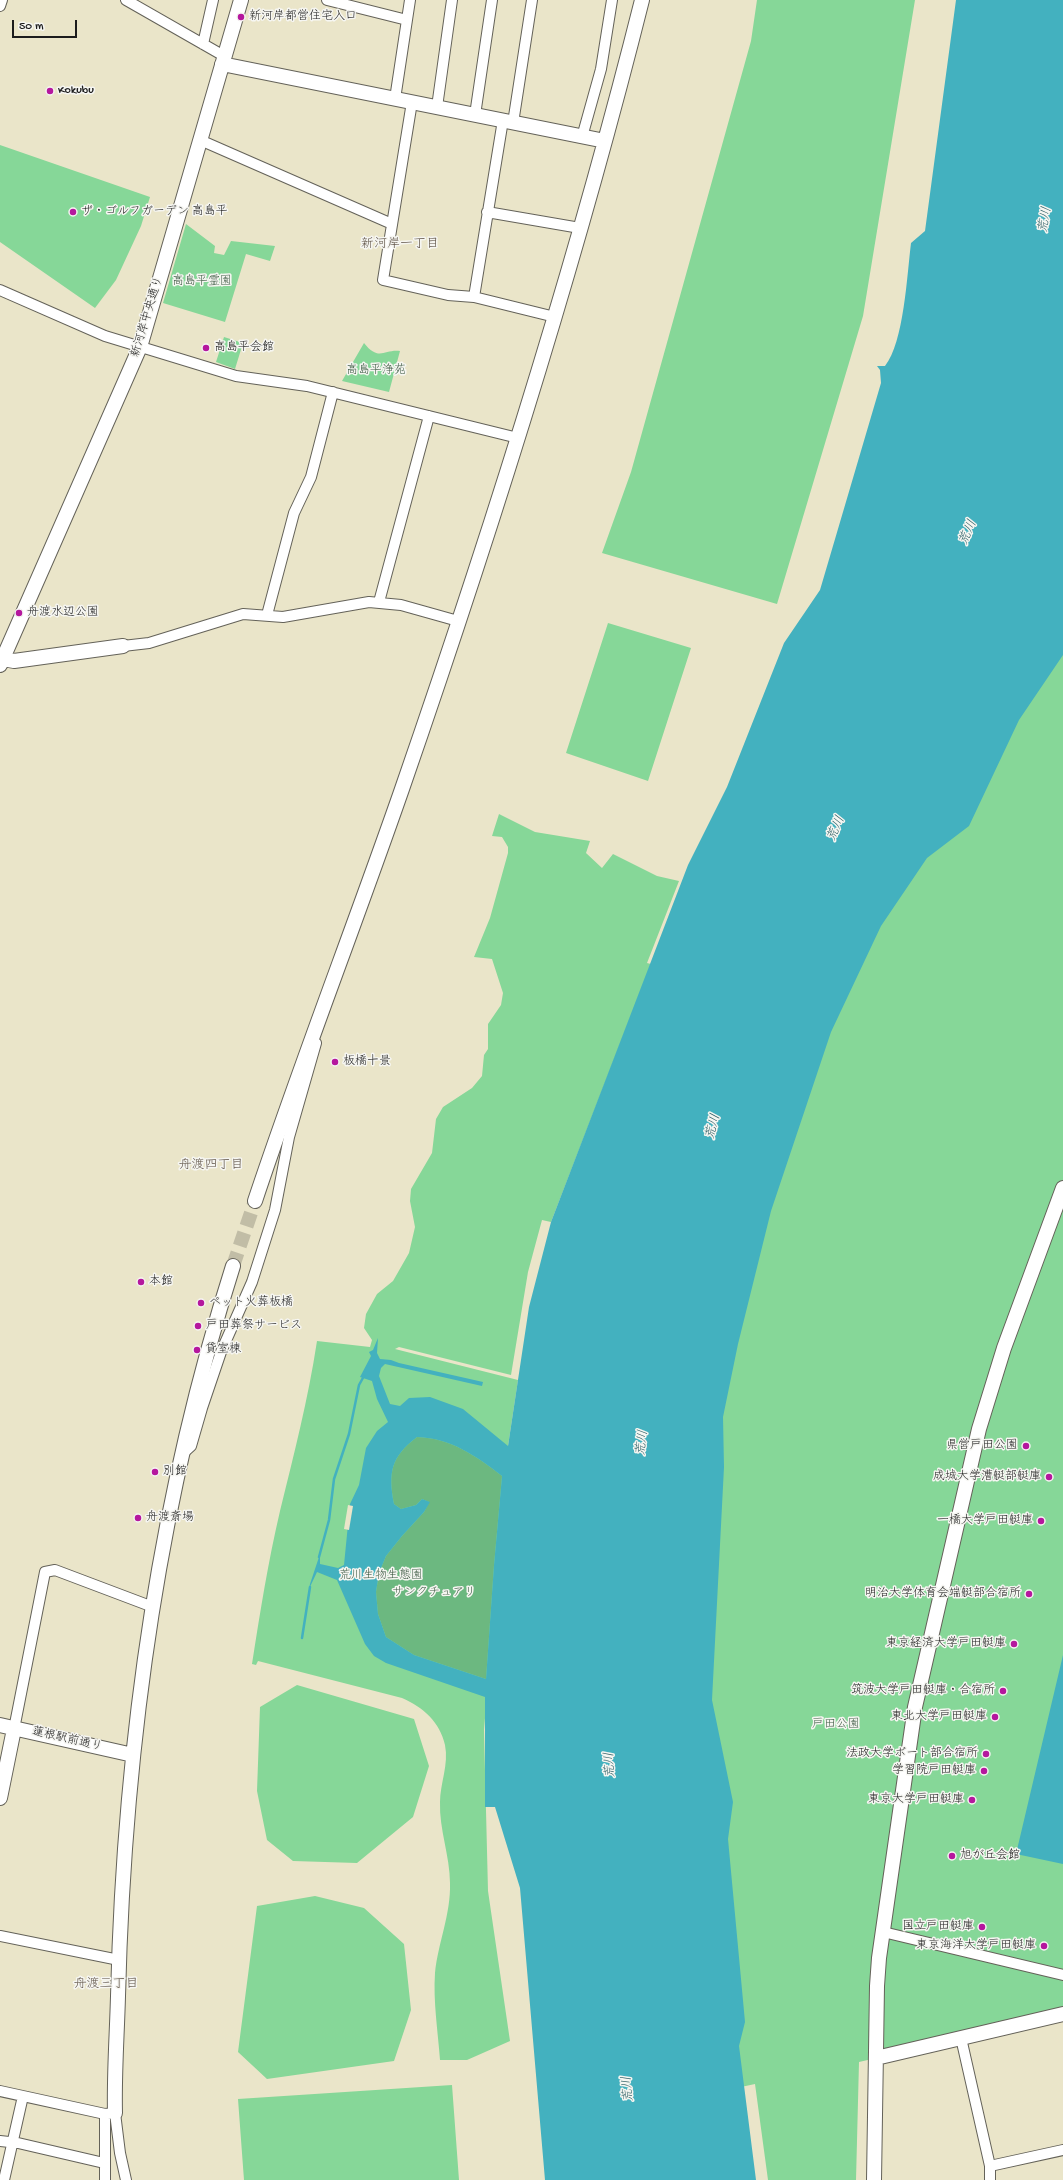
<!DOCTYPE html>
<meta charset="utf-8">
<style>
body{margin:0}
#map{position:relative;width:1063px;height:2180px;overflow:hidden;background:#eae5c9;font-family:"Gochi Hand",sans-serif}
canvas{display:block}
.scale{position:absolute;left:12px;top:20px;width:65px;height:18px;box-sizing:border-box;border:2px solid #1c1c1c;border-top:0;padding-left:5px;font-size:12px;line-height:14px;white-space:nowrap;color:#1c1c1c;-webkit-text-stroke:3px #f6f6f2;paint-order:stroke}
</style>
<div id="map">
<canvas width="1063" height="2180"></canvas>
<div class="scale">50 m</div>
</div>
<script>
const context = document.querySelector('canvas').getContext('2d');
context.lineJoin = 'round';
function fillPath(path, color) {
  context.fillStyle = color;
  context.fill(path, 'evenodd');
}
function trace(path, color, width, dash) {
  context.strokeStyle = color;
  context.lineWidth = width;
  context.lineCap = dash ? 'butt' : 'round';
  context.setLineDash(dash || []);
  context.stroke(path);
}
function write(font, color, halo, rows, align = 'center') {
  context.font = font + ' "Gochi Hand","Klee One",sans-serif';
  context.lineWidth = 3;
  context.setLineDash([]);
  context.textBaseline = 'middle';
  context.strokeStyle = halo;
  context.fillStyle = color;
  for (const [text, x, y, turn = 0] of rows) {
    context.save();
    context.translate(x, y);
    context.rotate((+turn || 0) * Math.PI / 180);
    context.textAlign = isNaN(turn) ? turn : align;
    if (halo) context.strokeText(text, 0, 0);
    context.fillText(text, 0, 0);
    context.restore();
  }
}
const green = new Path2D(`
 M757,0H915L863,316L777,604L602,553L631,472L751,41Z
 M1063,118V2015L859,2062L856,2180H768L755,2084L633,2110L608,1718Z
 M0,145L150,197L141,226L116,280L95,308L0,242Z
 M186,224L215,246L214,253L224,255L231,241L275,246L270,261L246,254L225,322L163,303Z
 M224,337L243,343L235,369L216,362Z
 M364,343C379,362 384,349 400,351L389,392L342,381Z
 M608,623L691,648L648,781L566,753Z
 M499,814L535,832L590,841L586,853L602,868L613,854L657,876L679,881L647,963L651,964L551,1222L542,1220L528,1272L511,1375L399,1347L395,1349L518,1380L508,1446L484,1730L488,1891L510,2041L467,2060H440C438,2032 433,2001 435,1973C438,1943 451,1914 450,1883C450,1856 439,1829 440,1802C440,1784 449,1764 445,1745C440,1722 423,1707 402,1698L258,1661L256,1665L252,1664C260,1613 268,1562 280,1511C294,1454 308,1400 317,1341L370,1347L372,1340L364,1328L366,1314L377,1294L393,1281L409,1253L415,1227L410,1201L411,1189L432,1153L436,1119L443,1107L472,1088L482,1076L484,1055L488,1049V1024L501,1005L503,993L492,959L474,957L490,918L508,853V847L502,837L492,836Z
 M297,1685L414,1719L429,1766L413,1817L357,1863L293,1861L267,1840L257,1791L260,1707Z
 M315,1896L364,1908L404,1944L411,2010L394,2061L267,2079L238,2052L257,1906Z
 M452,2085L459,2180H244L238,2099Z`);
const forest = new Path2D(`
 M417,1437C451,1438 476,1456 502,1476L494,1565L486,1679L414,1655L386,1637L378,1614L376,1592L379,1573L386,1556L402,1536L424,1512L429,1502L422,1499L416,1505L401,1509L394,1504C388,1472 391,1457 417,1437Z`);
const water = new Path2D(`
 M956,0H1063V655L1019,720L969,826L927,858L881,926L831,1032L771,1211L738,1344L723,1417L724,1467L712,1700L733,1802L728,1839L745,2022L739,2046L756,2180H545L520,1888L495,1807H485V1697L386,1663L374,1656L365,1644L337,1580L317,1572L309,1589L310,1584L320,1554V1564L338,1568L344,1565L350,1504L359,1485L366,1448L377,1431L388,1422L377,1399L372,1381L360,1377L371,1356L369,1352L373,1350L378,1338L377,1353L380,1359L391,1360L399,1363L483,1382L482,1386L385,1364L381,1368L379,1376L390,1404L400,1406L409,1398L430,1397L463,1409L508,1446L529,1307L551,1222L688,865L727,787L784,643L820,590L881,383L880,370L877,366H885C904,342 907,275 911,243L925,231ZM417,1437C451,1438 476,1456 502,1476L494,1565L486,1679L414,1655L386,1637L378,1614L376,1592L379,1573L386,1556L402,1536L424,1512L430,1502L422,1499L416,1505L401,1509L394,1504C388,1472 391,1457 417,1437Z
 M1063,1655V1864L1016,1854Z`);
const pier = new Path2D(`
 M348,1505L353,1506L349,1530L344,1529Z`);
const stream = new Path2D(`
 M319,1557L329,1520L334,1479L349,1434L359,1385L364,1376
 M302,1638L310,1587`);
const secondaryTunnel = new Path2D(`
 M233,1266L255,1201`);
const street = new Path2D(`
 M126,0L224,56
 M327,0L407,20
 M0,6L2,0
 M203,44L213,0
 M395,99L410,0
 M412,102L383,280L448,295L474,297L555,317
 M437,107L452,0
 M475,115L492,0
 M513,123L532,0
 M582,137L601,69L612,0
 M200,140L392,224
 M487,212L580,228
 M0,290L105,336L236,376L307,386L518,438
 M474,297L503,120
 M379,602L429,416
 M267,615L294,513L311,477L333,392
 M123,646L149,643L243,614L283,617L369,602L401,605L458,621
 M181,1455L191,1446L202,1408L221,1352L252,1282L275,1210L289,1137L316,1043
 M14,1729L45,1572L55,1570L153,1607
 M883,1932L1063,1975
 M0,1936L119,1960
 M961,2038L990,2166V2180
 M0,2091L105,2114L115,2113L120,2153L126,2180
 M0,2141L18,2143L104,2163
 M990,2166L1063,2150
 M4,2180L23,2096
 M105,2180V2114`);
const secondary = new Path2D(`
 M222,64L605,141
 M3,659L14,661L123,646
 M0,665L140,347L241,0
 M255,1201C301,1063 354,927 402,789C492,529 575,267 642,0
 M0,1725L133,1755
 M0,1798L14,1729
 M876,2058L1063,2014
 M115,2113C114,2074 117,2035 118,1996C124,1750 158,1502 233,1266
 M874,2180L877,1986L879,1958L915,1707L979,1429L1004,1348L1063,1188`);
const markers = [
 [241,17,4,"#b5179e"],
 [50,91,4,"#b5179e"],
 [73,212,4,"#b5179e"],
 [206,348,4,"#b5179e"],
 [19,613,4,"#b5179e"],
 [335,1062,4,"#b5179e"],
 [141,1282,4,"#b5179e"],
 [201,1303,4,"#b5179e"],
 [198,1326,4,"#b5179e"],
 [197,1350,4,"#b5179e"],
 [1026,1446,4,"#b5179e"],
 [155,1472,4,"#b5179e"],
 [1049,1477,4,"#b5179e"],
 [138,1518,4,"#b5179e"],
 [1041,1521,4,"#b5179e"],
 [1029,1594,4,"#b5179e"],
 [1014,1644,4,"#b5179e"],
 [1003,1691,4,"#b5179e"],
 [995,1717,4,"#b5179e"],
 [986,1754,4,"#b5179e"],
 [984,1771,4,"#b5179e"],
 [972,1800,4,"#b5179e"],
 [952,1856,4,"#b5179e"],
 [982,1927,4,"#b5179e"],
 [1044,1946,4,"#b5179e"]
];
const poiNames = [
 ["新河岸都営住宅入口",249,17],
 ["Kokubu",58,91],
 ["ザ・ゴルフガーデン 高島平",81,212],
 ["高島平会館",214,348],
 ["舟渡水辺公園",27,613],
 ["板橋十景",343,1062],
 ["本館",149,1282],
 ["ペット火葬板橋",209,1303],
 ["戸田葬祭サービス",206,1326],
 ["貸室棟",205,1350],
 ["県営戸田公園",1018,1446,"right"],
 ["別館",163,1472],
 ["成城大学漕艇部艇庫",1041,1477,"right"],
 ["舟渡斎場",146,1518],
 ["一橋大学戸田艇庫",1033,1521,"right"],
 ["明治大学体育会端艇部合宿所",1021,1594,"right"],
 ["東京経済大学戸田艇庫",1006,1644,"right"],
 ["筑波大学戸田艇庫・合宿所",995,1691,"right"],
 ["東北大学戸田艇庫",987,1717,"right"],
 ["法政大学ボート部合宿所",978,1754,"right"],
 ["学習院戸田艇庫",976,1771,"right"],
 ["東京大学戸田艇庫",964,1800,"right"],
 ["旭が丘会館",960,1856],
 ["国立戸田艇庫",974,1927,"right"],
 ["東京海洋大学戸田艇庫",1036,1946,"right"]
];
const parkNames = [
 ["高島平霊園",202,282],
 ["高島平浄苑",376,371],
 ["荒川生物生態園",381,1576],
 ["サンクチュアリ",434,1593],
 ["戸田公園",836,1725]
];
const streetNames = [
 ["新河岸中央通り",148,317,-73],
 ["蓮根駅前通り",67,1740,13]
];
const waterNames = [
 ["荒川",1046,220,-80],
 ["荒川",969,533,-66],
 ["荒川",837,829,-66],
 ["荒川",714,1127,-76],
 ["荒川",643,1443,-83],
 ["荒川",611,1765,-93],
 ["荒川",629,2089,-96]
];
const neighbourhoodNames = [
 ["新河岸一丁目",400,245],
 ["舟渡四丁目",211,1166],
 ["舟渡三丁目",106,1985]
];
fillPath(green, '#86d798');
fillPath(forest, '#6cb880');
fillPath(water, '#43b1bf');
fillPath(pier, '#eae5c9');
trace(stream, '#43b1bf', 2.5);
trace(secondaryTunnel, '#c1bda6', 14, [14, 7]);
trace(street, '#646259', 12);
trace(secondary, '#646259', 16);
trace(street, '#fff', 10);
trace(secondary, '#fff', 14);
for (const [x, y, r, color] of markers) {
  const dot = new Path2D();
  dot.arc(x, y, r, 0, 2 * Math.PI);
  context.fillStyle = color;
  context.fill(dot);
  trace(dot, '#f6f6f2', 1.5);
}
write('12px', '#1c1c1c', '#f6f6f2', poiNames, 'left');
write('12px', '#415d47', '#f6f6f2', parkNames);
write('12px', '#1c1c1c', '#f6f6f2', streetNames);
write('italic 13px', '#2e5f65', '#f6f6f2', waterNames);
write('13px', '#5e5246', '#f6f6f2', neighbourhoodNames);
</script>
